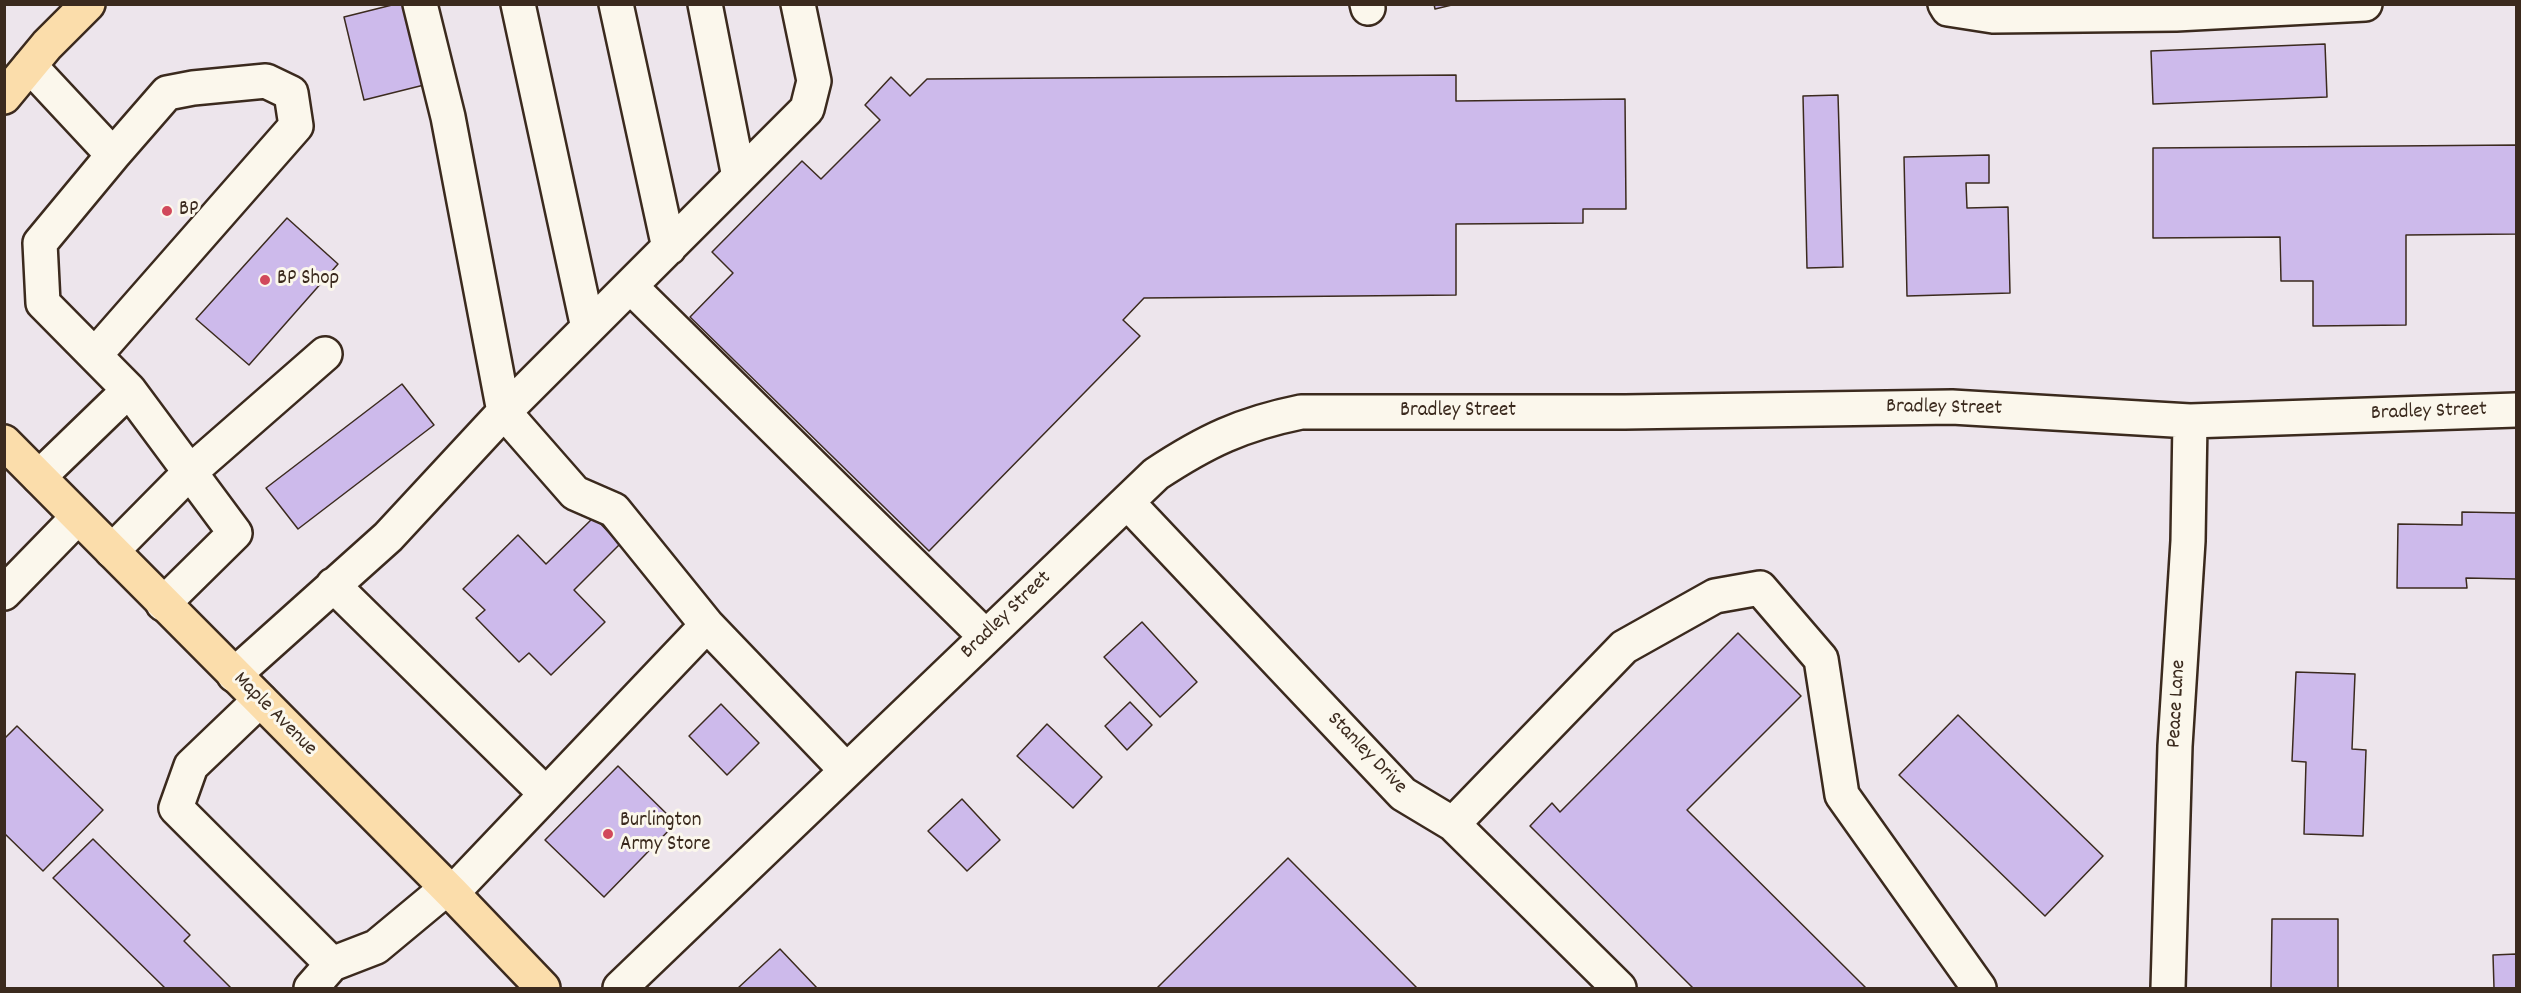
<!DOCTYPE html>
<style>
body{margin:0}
#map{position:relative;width:2521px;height:993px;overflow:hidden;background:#ede5ec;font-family:Dekko,sans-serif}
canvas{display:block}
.frame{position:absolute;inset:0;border:6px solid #3b2a1e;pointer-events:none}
</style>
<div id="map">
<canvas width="2521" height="993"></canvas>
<div class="frame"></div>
</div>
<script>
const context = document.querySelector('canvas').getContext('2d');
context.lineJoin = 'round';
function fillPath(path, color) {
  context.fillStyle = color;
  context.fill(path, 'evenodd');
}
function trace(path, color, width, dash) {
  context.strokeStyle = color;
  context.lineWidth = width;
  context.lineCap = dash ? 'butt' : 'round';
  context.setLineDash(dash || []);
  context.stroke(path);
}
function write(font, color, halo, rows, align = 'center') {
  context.font = font + ' Dekko,sans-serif';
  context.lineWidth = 6;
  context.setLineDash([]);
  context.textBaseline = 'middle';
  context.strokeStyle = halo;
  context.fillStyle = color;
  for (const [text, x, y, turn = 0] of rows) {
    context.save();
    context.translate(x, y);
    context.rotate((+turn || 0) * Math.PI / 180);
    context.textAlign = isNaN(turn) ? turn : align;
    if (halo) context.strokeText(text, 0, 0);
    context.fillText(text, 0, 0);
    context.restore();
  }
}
const building = new Path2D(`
 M396,4H414L432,83L364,100L344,17Z
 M1434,4H1456L1435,9Z
 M2325,44L2327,97L2153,104L2151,51Z
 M1456,75V101L1625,99L1626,209H1583V223L1456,224V295L1144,298L1123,320L1140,336L929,551L690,317L733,273L712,252L802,161L821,179L880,120L865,105L891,77L910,96L927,79Z
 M1838,95L1843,267L1807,268L1803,96Z
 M2516,145V234L2406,235V325L2313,326V281H2281L2280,237L2153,238V148Z
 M1989,155V183H1966L1967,208L2008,207L2010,293L1907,296L1904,157Z
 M287,218L338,264L249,365L196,319Z
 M402,384L434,425L298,529L266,488Z
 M2462,512L2516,513V579L2466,578L2467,588H2397L2398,524L2462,525Z
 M594,517L620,544L574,590L605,622L551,675L529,653L519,662L476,618L485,610L463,589L518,535L546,564Z
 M1142,622L1197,682L1160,717L1104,657Z
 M1738,633L1801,696L1687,810L1866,988H1693L1530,826L1552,803L1560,812Z
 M2296,672L2355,674L2352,749L2366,750L2363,836L2304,834L2306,762L2292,761Z
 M1130,702L1152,725L1127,750L1105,726Z
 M721,704L759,743L727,775L689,736Z
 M1958,715L2103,856L2045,916L1899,775Z
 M1047,724L1102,777L1073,808L1017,756Z
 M17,726L103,810L43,871L4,833V739Z
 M618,766L676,823L604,897L545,840Z
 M962,799L1000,840L967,871L928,831Z
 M93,839L190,935L184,941L231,988H165L53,878Z
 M1288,858L1417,988H1157Z
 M2272,919H2338V988H2271Z
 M780,949L817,988H738Z
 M2516,954V988H2494L2493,955Z`);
const minor = new Path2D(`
 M420,4L448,117L504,412L575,493L614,510L707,625L846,770
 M518,4L588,328
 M616,4L669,248
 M705,4L739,177
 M1367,4L1368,8
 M1945,4L1948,9L1993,16L2176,14L2365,4
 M30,66L113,155L40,243L43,303L129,390L39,477
 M632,288L986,637
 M95,355L296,126L291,93L266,81L193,88L167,93L113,155
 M129,390L235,533L163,604
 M1128,503L1403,794L1453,824L1619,988
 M112,551L190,472L325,354
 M333,585L546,794
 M4,593L78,517
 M234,675L388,537L504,412L807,109L814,81L798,4
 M260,700L191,766L176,808L332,964L376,947L447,888
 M1453,824L1624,647L1715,596L1760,588L1821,659L1842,795L1979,988
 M452,893L707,625
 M311,988L332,964
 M620,988L1156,474C1206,441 1242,424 1301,412H1625L1952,407L2190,421L2516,410
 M2168,988L2175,746L2188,541L2190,421`);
const major = new Path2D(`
 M4,97L47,45L88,4
 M4,442L452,893L543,988`);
const markers = [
 [167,211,6,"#d1495b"],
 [265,280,6,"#d1495b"],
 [608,834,6,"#d1495b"]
];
const poiNames = [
 ["BP",179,211],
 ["BP Shop",277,280],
 ["Burlington",620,822],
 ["Army Store",620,846]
];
const streetNames = [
 ["Bradley Street",1944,409,1],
 ["Bradley Street",1458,412],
 ["Bradley Street",2429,413,-2],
 ["Bradley Street",1007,616,-44],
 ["Peace Lane",2178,704,-87],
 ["Maple Avenue",274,715,45],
 ["Stanley Drive",1366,754,46]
];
fillPath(building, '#cdbaeb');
trace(building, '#3b2a1e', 1.5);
trace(minor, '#3b2a1e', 38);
trace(major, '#3b2a1e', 38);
trace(minor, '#fbf7ec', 33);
trace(major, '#fbddab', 33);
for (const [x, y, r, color] of markers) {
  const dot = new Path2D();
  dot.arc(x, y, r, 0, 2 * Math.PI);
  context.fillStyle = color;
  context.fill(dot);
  trace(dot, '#fbf7ec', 2);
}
write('21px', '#3b2a1e', '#fbf7ec', poiNames, 'left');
write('21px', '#3b2a1e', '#fbf7ec', streetNames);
</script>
